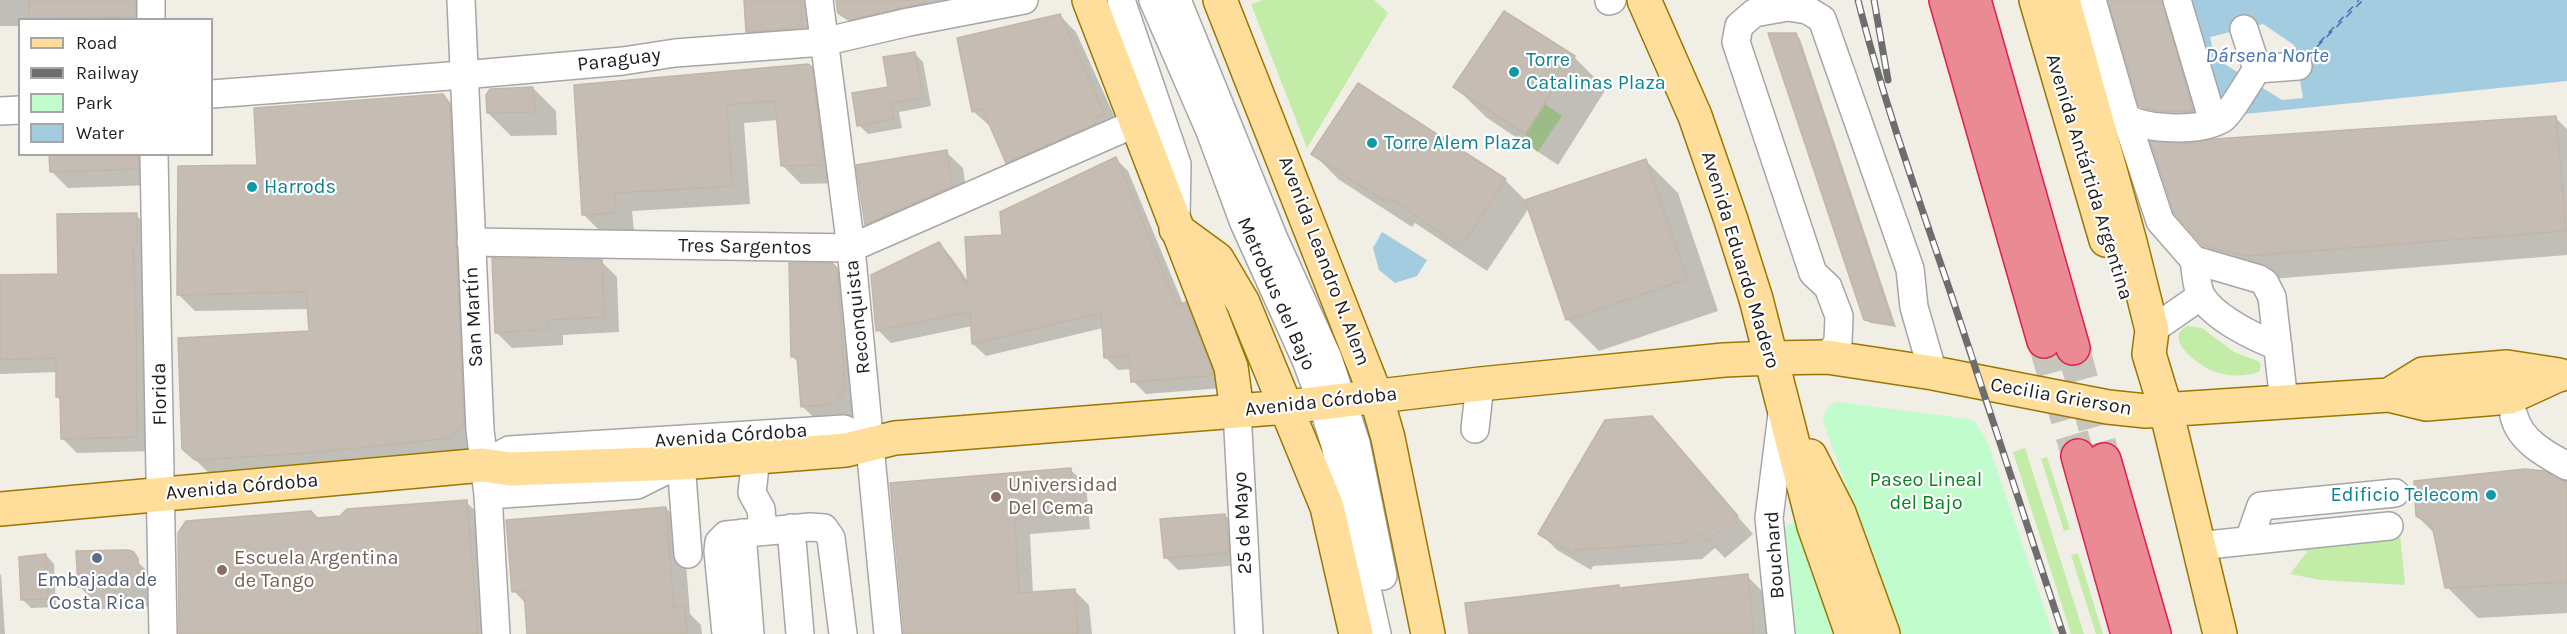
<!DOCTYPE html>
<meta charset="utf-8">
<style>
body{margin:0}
#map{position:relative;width:2567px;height:634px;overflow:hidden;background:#f0eee5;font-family:Karla,sans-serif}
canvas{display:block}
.legend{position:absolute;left:18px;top:18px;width:195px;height:138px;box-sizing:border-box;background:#fff;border:2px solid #a5a5a5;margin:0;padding:8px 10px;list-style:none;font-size:18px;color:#1f1f1f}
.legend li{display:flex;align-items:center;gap:12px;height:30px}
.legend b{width:30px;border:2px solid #a5a5a5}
</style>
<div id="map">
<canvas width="2567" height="634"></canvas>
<ul class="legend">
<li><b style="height:8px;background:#ffde9b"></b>Road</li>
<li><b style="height:8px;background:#6d6d6d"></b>Railway</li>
<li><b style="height:16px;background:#c1fccc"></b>Park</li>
<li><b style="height:16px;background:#a4cce0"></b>Water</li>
</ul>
</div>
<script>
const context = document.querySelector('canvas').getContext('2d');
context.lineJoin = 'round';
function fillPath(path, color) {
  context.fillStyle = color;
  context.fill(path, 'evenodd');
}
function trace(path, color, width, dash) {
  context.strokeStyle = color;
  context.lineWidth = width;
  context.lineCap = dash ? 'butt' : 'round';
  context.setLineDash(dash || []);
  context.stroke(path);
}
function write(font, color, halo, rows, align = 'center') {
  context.font = font + ' Karla,sans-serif';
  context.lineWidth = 4.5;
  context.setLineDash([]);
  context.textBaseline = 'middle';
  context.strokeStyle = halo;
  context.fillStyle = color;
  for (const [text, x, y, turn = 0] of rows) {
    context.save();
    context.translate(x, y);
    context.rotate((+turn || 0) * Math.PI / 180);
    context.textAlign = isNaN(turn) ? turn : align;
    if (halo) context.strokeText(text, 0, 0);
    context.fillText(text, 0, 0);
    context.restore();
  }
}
const grass = new Path2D(`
 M1263,0H1374L1388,13L1307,148L1251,4Z
 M1545,104L1562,116L1537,153L1525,134Z
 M2187,326L2202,328L2234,352L2258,361L2261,365L2259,372C2246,376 2229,377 2216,372C2202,368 2161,339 2187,326Z
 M2025,448L2084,634H2071L2013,452Z
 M2047,457L2070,529L2064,531L2041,459Z
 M2400,533L2405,585L2321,580L2290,574L2307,552L2286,543Z
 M2078,553L2103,634H2096L2071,555Z`);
const park = new Path2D(`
 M1838,402L1968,419L1975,422L1988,443L2053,634H1899L1823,421C1824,411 1828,404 1838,402Z
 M1794,522L1806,525L1841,634H1796L1785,527Z`);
const water = new Path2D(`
 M2192,0H2567V81L2236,115L2223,104Z
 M1382,232L1427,260L1417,276L1395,283L1379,270L1373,248Z`);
const pier = new Path2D(`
 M2263,24L2294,45L2303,98L2282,100L2215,58L2210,37Z`);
const shadow = new Path2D(`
 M0,0H150L146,20H20V26H0Z
 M745,0H812L814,33L760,44L747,31Z
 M838,0H1041L867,36L839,12Z
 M2110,0H2187L2215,133L2164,129L2140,106Z
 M1504,13L1575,58L1606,89L1558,165L1487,118L1455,87Z
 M1059,15L1076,32L1121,131L1024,179L1008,162L992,128L974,112L959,39Z
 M1795,34L1800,39L1896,327L1870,323L1866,319Z
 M914,53L923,62L931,106L899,112L902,128L868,134L859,125L890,88Z
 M807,65L830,87L842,183L801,184L782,165L778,120L744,123L750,204L632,211L634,231L602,233L584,215L575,86Z
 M533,88L556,111L557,135L511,136L488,113Z
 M442,96L459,113L480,442L468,455L213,477L183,448L311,332L309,309L195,311L178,294L259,166Z
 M2555,117L2567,129V255L2271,279L2227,269L2204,245L2188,145Z
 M946,152L963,168L968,203L883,241L867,224Z
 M1313,153L1505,180L1526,201L1646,161L1678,193L1718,311L1599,351L1567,319L1529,208L1487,271L1415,223L1412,227L1338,179Z
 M51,154H150L151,185L68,188L51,171Z
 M1116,159L1128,171L1183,304L1198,316L1222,388L1146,394L1133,381L1132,369L1118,370L1105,357L1103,328L986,356L973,344L972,326L891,343L878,330L939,244L951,257L970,284L1004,237Z
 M136,215L150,229L151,451L77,453L63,439L62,401L57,397L58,372L0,374V277L59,275Z
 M601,261L617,277L619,332L563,335V345L512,348L496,332Z
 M836,269L853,286L862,406L851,421L819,423L802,406L799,363L792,356Z
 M1651,418L1753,534L1725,558L1715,548L1702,559L1593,566L1591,570L1557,550L1540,533Z
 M1071,470L1086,485L1090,529L1030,534L1033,594L1074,590L1089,605L1092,634H905L892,484Z
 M2560,482H2567V613L2478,618L2447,587L2435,534L2417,516Z
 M466,502L484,519L493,634H181L317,519Z
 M666,508L683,525L690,614L701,625L702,634H528L526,604L514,591Z
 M1225,515L1238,529L1241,565L1178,570L1165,557Z
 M127,551L160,584L161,606L102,609L79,586Z
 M46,555L54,564L56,607L31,608L22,599Z
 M0,574L1,575L5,634H0Z
 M1747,576L1778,607L1781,634H1470L1618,587L1621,590Z`);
const ferry = new Path2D(`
 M2319,43L2359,0
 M2307,57L2363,0`);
const building = new Path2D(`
 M29,0H135V17L29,18Z
 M744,0H800L802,20L794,28L746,32Z
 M836,0H925V3L849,20L838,13Z
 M2108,0H2162L2193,111H2162L2139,106Z
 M1504,11L1575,56L1525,134L1453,87Z
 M1060,14L1105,114L1093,120L1095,124L1006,163L982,108L972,112L957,38Z
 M1768,33H1796L1893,324L1864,320Z
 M915,52L923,98L891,103L894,119L857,126L852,93L888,87L883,57Z
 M808,64L812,67L824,165L781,166L775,101L727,105L732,186L615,193L616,213L582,215L574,85Z
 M1358,83L1506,179L1461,247L1390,198L1387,203L1311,154Z
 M533,87L535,112L487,113L486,95L490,89Z
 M443,94L450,104L464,425L451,438L310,453L195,460L182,449L178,338L309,331L306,292L177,295L178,166L257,165L254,108Z
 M2556,116L2566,231L2247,256L2203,246L2174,213L2150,141L2188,143L2214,139Z
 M947,150L952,186L865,225L856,165Z
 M49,154H138L139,169L50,172Z
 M1116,157L1177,305L1186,302L1213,372L1209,376L1131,382L1129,356L1104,358L1101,313L972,344L970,312L876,331L871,275L939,242L968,286L965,237L1002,235L1000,212Z
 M1646,159L1687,279L1566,320L1525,200Z
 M137,213V245H133L136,309L137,437L61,439L60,397H56V358L0,360V275L58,274L57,214Z
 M492,258L602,260L604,317L547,320L548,329L495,333Z
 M789,263H832L837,268L845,389L834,404L801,407L797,357H791Z
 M1652,416L1738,516L1707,542L1698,532L1685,543L1576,550L1573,554L1538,534L1605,420Z
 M1071,468L1075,514L1015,519L1019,593L1075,589L1078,634H904L890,483Z
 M2525,469L2544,471L2567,482V582L2445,588L2432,525L2416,516L2414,481Z
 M467,500L478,634H179L178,533L186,521L311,511L317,518L340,516L347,509Z
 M666,507L674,607L685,606L687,634H527L524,591L512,592L506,520Z
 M1225,514L1229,553L1164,558L1160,519Z
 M128,550L134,552L138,559L139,584L78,587L76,551Z
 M46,554L48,599L21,600L19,557Z
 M1748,574L1754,634H1469L1465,603L1619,585V588Z`);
const highwayTunnel = new Path2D(`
 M2044,341L2078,456
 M2073,348L2104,460`);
const minor = new Path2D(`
 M151,0V20
 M461,0L480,430L488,495L496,634
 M819,0L851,248L888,634
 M1121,0L1177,164L1176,217
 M1153,0L1210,131L1244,223L1306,360L1322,403L1335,445L1377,634
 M1177,0L1274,239L1328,358L1356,443L1383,576
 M2092,0L2126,118L2160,221L2194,260L2259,279L2265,283L2272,297L2284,402
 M2177,0L2209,108L2215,118L2222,119
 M1609,1L1612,0
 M2244,29L2257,69
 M2257,69L2298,66
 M212,94L463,75L623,61L675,53L823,42L909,22L1024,0
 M0,111L20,110
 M2126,118C2149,130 2199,132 2222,119C2230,114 2250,79 2257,69
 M154,154L163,634
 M471,242L851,248L1136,123
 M2194,260C2196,271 2196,287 2202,297C2215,318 2255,338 2278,346
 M2152,330L2201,296
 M1827,357L1838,342L1839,316L1828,287L1813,273L1736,42L1739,26L1754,13L1788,7L1807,10L1822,19L1910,269L1914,307L1933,373
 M1237,411L1249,634
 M2514,416C2520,441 2547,455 2567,466
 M1475,429L1480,384
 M756,457L752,493L761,509L763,531
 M483,465L509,450L844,429L871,443
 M488,495L637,485L681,463L688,554
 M791,528L800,634
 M742,533L750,634
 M2249,540L2261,506L2395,493
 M2198,546L2389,526
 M726,634L718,551L719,542L726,535L810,527L824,528L831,538L843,634
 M1781,634L1769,518L1782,414`);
const major = new Path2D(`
 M1089,0L1231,367L1237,411
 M1220,0L1376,396L1388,438L1428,634
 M1644,0L1695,116L1731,220L1756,299L1814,526L1852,634
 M2036,0L2106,240
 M2063,0L2130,242L2152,330L2149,354L2166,410L2220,634
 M1176,229L1217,259L1243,303L1327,507L1356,634
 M2389,395L2423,374L2507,367L2559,375
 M1810,456L1839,513L1883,634
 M0,509L483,465L510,469L681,463L846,450L895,438L1287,407L1480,384L1724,360L1771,358L1827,357L1933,373L2108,407L2146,411L2389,395L2426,404L2510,397L2558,375`);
const highway = new Path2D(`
 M1946,0L2044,341
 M1974,0L2073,348
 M2078,456L2128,634
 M2104,460L2154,634`);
const rail = new Path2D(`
 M1858,0C1883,100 1918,197 1951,294C1989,407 2025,521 2063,634
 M1874,0L1888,80`);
const markers = [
 [1514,72,6,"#0f9aa8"],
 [1372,143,6,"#0f9aa8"],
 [252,187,6,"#0f9aa8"],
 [2491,495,6,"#0f9aa8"],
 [996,497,6,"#8d6e63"],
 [97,558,6,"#5c6f8a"],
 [222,570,6,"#8d6e63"]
];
const streetNames = [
 ["Paraguay",619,60,-7],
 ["Avenida Antártida Argentina",2089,177,73],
 ["Tres Sargentos",745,247,1],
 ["Avenida Eduardo Madero",1740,260,73],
 ["Avenida Leandro N. Alem",1324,261,69],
 ["Metrobus del Bajo",1276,294,66],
 ["San Martín",474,317,-93],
 ["Reconquista",858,317,-96],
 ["Florida",160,394,-91],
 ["Cecilia Grierson",2061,397,10],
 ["Avenida Córdoba",1321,402,-6],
 ["Avenida Córdoba",731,436,-4],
 ["Avenida Córdoba",242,487,-5],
 ["25 de Mayo",1243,523,-93],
 ["Bouchard",1775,555,-94]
];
const cultureNames = [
 ["Torre",1526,60],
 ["Catalinas Plaza",1526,83],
 ["Torre Alem Plaza",1384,143],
 ["Harrods",264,187],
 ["Edificio Telecom",2479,495,"right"]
];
const parkNames = [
 ["Paseo Lineal",1926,480],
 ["del Bajo",1926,503]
];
const educationNames = [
 ["Universidad",1008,485],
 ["Del Cema",1008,508],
 ["Escuela Argentina",234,558],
 ["de Tango",234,581]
];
const serviceNames = [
 ["Embajada de",97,580],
 ["Costa Rica",97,603]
];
const waterNames = [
 ["Dársena Norte",2267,56]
];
fillPath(grass, '#c3eca9');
fillPath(park, '#c1fccc');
fillPath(water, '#a4cce0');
fillPath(pier, '#f0eee5');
fillPath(shadow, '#0003');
trace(ferry, '#4772b3', 1.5, [8, 6]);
fillPath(building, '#c5bdb4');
trace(building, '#c3b6a7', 1.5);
trace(highwayTunnel, '#c6c5bd', 33, [33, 16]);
trace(minor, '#a6a6a6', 30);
trace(major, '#9a7700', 36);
trace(highway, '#e21e4d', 36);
trace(minor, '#fff', 27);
trace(major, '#ffde9b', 33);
trace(highway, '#ea8a92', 33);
trace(rail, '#6d6d6d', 7);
trace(rail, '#fff', 4.5, [14]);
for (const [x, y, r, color] of markers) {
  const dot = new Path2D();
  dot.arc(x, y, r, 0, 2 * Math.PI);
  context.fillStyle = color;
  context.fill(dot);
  trace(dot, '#fff', 2);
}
write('20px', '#1f1f1f', '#fff', streetNames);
write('20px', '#0d838f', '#fff', cultureNames, 'left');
write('20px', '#07831e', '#fff', parkNames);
write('20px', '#785e54', '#fff', educationNames, 'left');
write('20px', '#4e5e75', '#fff', serviceNames);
write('italic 21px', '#4772b3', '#fff', waterNames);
</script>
